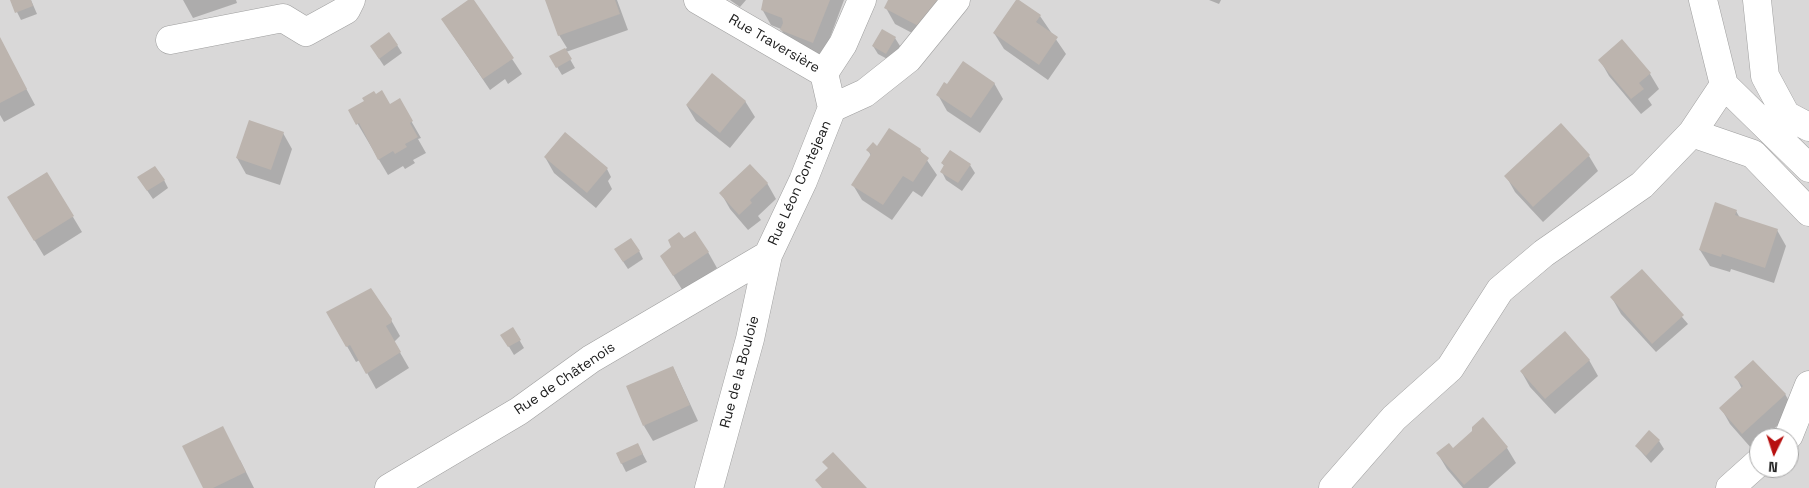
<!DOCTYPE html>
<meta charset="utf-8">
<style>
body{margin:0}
#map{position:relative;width:1809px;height:488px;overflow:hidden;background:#ece8e1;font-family:"Space Grotesk",sans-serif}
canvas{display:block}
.north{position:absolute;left:1749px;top:428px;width:50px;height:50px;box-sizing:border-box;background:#fff;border:1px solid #a4a4a4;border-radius:50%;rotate:184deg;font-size:14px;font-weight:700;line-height:20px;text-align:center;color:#1b1b1b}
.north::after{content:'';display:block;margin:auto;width:18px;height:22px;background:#b7100f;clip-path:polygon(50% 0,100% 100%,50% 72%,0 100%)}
</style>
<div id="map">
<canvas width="1809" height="488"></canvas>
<div class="north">N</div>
</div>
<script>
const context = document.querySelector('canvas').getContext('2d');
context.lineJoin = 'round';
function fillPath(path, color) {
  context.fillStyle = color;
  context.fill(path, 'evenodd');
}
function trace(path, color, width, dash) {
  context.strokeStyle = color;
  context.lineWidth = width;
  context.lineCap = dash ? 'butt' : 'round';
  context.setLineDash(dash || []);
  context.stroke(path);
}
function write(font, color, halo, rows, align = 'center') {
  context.font = font + ' "Space Grotesk",sans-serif';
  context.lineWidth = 4;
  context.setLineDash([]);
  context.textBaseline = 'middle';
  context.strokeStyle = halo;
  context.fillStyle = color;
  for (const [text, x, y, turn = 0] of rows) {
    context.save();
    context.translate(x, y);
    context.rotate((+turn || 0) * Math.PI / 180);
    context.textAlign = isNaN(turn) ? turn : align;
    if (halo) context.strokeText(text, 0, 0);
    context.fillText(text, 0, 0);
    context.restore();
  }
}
const residential = new Path2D(`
 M0,0H1809V488H0ZM1759,438H1789V468H1759Z`);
const shadow = new Path2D(`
 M11,0H31L37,14L21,20Z
 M183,0H236L237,3L193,18Z
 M470,0H473L522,74L508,84L505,79L490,90L442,19Z
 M546,0H617L628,30L566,52L575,68L562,75L551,57L567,48L559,35Z
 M730,0H746L740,7Z
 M765,0H844L822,59L790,46L781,29L771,25L762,9Z
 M890,0H961L933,44L895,24L886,8Z
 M1209,0H1221L1219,4Z
 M1040,16L1066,54L1048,80L1004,49L994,33Z
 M895,38L900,46L891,61L878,54L873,46Z
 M0,40L35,105L4,122L0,115Z
 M397,45L402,53L384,66L376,54Z
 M1600,60L1650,74L1659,89L1648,99L1652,105L1641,114L1609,76Z
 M994,83L1003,99L980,133L947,111L938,95Z
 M399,100L421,138L418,139L426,153L413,160L415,163L405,169L403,166L388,175L350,111L389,106Z
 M745,101L755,117L730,148L696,121L687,106Z
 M283,133L292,149L280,185L246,174L237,158Z
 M878,147L920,150L937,175L922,197L913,191L892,220L862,200L853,185L871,156L868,150Z
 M1589,156L1598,171L1543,222L1515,192L1506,176Z
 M545,157L607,169L611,177L608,181L612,189L596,208L554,173Z
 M942,163L970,165L975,173L962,191L946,180L942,172L945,167Z
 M164,180L168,188L153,199L144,186Z
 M767,183L776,199L758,216L761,220L748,230L730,209L721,193Z
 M1736,211L1740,218L1777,230L1786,246L1774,283L1731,269L1730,272L1710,266L1700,250Z
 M18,213L73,217L82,232L44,256Z
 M684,240L708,252L717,268L683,291L661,256Z
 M639,251L643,259L628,269L620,257Z
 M1642,270L1688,324L1656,352L1621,314L1612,298Z
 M328,313L391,320L400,336L394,342L409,368L376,389L360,360L356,362Z
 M513,329L524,348L514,355L502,335Z
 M1589,360L1598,376L1555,414L1530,387L1521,371Z
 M673,367L698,421L653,441L644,426Z
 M1736,377L1785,394L1794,410L1764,438H1759V443L1752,449L1730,424L1721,408L1742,389Z
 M1483,419L1507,448L1516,463L1488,488H1463L1447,469L1438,454L1453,450L1473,432Z
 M1659,441L1664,449L1651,463L1636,446Z
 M638,445L647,462L626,472L617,454Z
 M240,460L254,488H205Z`);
const building = new Path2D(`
 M10,0H31L33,6L15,13Z
 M468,0H474L514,58L483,79L441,19Z
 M545,0H615L620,14L558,36Z
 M763,0H830L813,43L780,30L783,23L782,18L761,10Z
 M888,0H945L924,29L884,8Z
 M1016,0H1019L1041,15L1036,22L1058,37L1039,65L993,33Z
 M882,29L896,37L886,54L872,46Z
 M389,32L398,45L379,59L370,46Z
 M0,37L27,89L0,103Z
 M1622,39L1651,73L1639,83L1644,89L1631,99L1598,60Z
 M565,48L572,59L556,68L549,56Z
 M963,61L995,83L971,118L936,95L944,82L947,84Z
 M712,73L746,101L720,133L686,105Z
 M382,90L390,104L400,98L413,121L410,123L418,137L405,144L407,147L395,154L393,151L378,160L359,123L356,125L348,110L364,101L362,98L374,91L376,94Z
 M249,120L284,132L271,170L236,158Z
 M1561,123L1590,155L1533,207L1504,176Z
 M889,128L921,149L920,151L929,158L913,182L903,176L883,205L851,185L871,154L866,150L873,142L877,146Z
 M565,132L608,168L587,193L544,157Z
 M950,150L971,164L958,183L940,172L944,165L941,163Z
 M750,164L768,183L750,200L752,203L739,215L719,193Z
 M155,166L165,180L147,191L137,177Z
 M47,172L74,216L34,241L7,197Z
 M1715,202L1737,210L1735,215L1778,229L1765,268L1722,254L1721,257L1699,250Z
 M695,231L709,252L673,276L660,256L671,247L668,240L679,232L684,238Z
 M631,238L640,251L623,262L614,249Z
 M1642,269L1684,315L1652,344L1610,297Z
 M371,288L392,319L391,323L386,326L401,352L366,374L350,345L346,347L326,312Z
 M513,327L521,340L508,347L500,335Z
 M1565,331L1590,360L1545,399L1520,371Z
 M1753,360L1786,394L1742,434L1719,408L1743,386L1734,377Z
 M673,366L690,405L643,426L626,386Z
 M1483,417L1508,447L1464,485L1436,453L1449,443L1453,448L1472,431V427Z
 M223,426L246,472L213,488H203L182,446Z
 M1649,430L1660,440L1646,456L1635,446Z
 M638,443L643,454L621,464L616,453Z
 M833,452L867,488H822L815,480L828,468L822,462Z`);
const minor = new Path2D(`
 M698,0L824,73
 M1703,0L1724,85L1809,168
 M1757,0L1765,76L1786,115L1809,127
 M170,40L283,18L306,32L346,10L351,0
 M832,108L865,93L908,59L956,0
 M1692,133L1753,154L1809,212
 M1786,438L1789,435L1809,385
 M389,488L519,411L591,359L768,255
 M709,488L750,339L768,255L803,181L832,108L824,73L843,44L862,0
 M1333,488L1394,418L1450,368L1500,290L1544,253L1642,185L1692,133L1724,85
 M1730,488L1759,462`);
const streetNames = [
 ["Rue Traversière",774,44,30],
 ["Rue Léon Contejean",800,183,-66],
 ["Rue de la Bouloie",740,372,-75],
 ["Rue de Châtenois",565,379,-34]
];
fillPath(residential, '#d9d8d8');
fillPath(shadow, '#0003');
fillPath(building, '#bcb4ae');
trace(minor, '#9f9f9f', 29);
trace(minor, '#fff', 28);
write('14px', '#1b1b1b', '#fff', streetNames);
</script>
